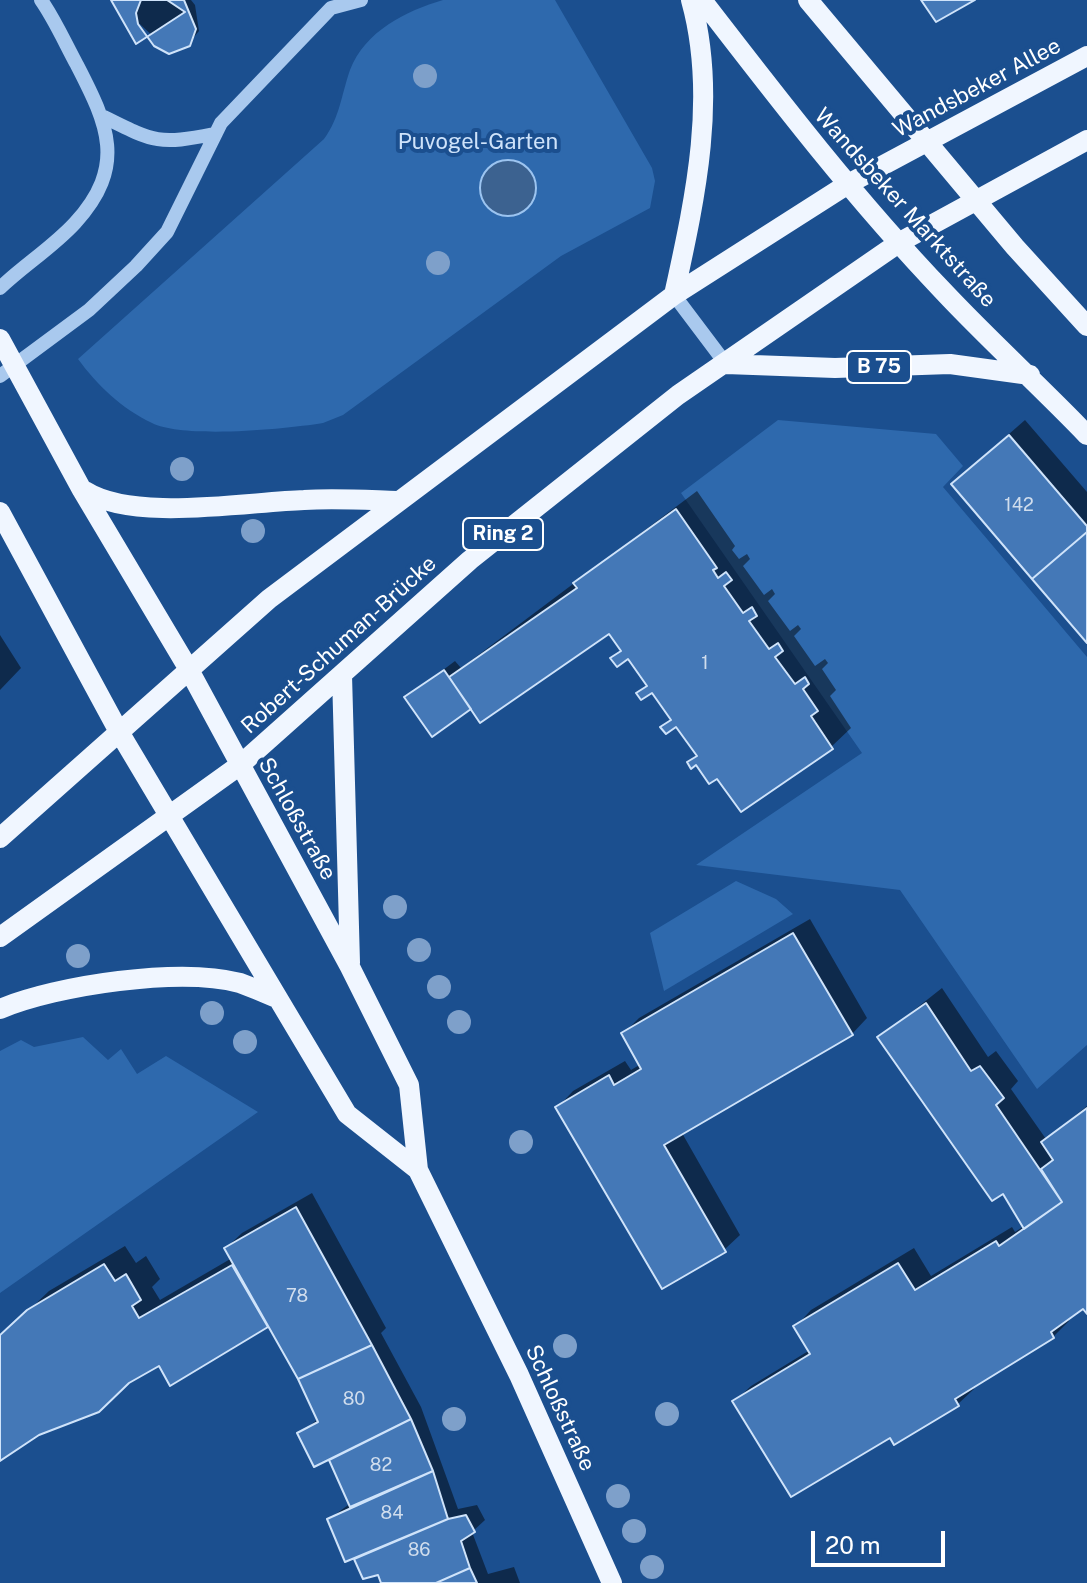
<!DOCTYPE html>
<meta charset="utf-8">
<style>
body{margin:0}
#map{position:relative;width:1087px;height:1583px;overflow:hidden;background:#1b4f8f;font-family:"Public Sans",sans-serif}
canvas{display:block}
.scale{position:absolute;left:811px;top:1531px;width:134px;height:36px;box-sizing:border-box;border:4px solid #fff;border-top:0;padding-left:10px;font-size:24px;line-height:28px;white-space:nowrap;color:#fff;-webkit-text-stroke:6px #1b4f8f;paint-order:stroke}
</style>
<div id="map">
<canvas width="1087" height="1583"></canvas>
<div class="scale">20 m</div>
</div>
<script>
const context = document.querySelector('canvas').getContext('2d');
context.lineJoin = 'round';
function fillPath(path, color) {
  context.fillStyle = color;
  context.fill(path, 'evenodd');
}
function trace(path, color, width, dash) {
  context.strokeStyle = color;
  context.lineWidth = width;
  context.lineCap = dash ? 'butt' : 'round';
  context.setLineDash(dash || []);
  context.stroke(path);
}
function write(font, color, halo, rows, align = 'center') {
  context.font = font + ' "Public Sans",sans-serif';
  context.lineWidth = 8;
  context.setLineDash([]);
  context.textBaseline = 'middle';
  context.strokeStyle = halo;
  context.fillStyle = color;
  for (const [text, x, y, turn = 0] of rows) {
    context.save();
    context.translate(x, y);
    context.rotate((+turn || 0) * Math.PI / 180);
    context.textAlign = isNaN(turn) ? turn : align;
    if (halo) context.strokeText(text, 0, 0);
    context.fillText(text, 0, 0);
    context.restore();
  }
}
const green = new Path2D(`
 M443,0H555L652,168L655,181L650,208L561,256L343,415L323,423C286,429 184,439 152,423C122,409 97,385 78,359L324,139C340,117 341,96 350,70C365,31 406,11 443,0Z
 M778,420L936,434L963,466L943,487L1087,657V1045L1037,1089L900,890L696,865L862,753L681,493Z
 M736,881L776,899L793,914L664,991L650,933Z
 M83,1037L108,1060L121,1049L137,1074L166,1056L258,1112L0,1293V1051L21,1040L34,1047Z`);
const water = new Path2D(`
 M480 188a28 28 0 1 1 56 0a28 28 0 1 1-56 0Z`);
const shadow = new Path2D(`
 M114,0H191L195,5L199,31L184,49L170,52Z
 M1025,420L1087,492V640L969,469Z
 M697,491L735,546L732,550L739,559L747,554L750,559L743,566L764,595L772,589L775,594L768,601L790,631L798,625L801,629L794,636L815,666L825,659L828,663L822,669L836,690L830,696L851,728L831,747L718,776L697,762L689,763L698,754L677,724L663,727L672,718L652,690L639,694L648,684L628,656L613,658L622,649L609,631L472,707L407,697L455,661L461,668Z
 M0,635L21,668L0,690Z
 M810,919L867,1018L852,1034L682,1133L740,1235L724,1250L558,1107L573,1091L625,1061L631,1070L641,1064L623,1034L639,1018Z
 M942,988L988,1057L996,1051L1018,1081L1011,1089L1046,1139L1087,1106V1311L1083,1306L1067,1318L1069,1321L1053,1337L972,1386L974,1389L958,1404L891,1435L735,1401L751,1386L810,1350L796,1326L811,1310L914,1248L931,1276L1012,1227L1015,1232L1024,1226L1004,1191L880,1037Z
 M312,1193L386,1328L381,1333L421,1407L458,1509L477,1505L485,1520L472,1532L488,1574L514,1567L520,1583H383L379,1573L364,1576L329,1519L351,1503L330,1457L300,1434L319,1418L269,1323L160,1363L0,1459V1338L49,1291L125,1246L136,1263L146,1256L160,1279L152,1287L160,1300L232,1258L226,1248L242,1233Z`);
const building = new Path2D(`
 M111,0H167L185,12L136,44Z
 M141,0H184L196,29L190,46L169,54L154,46L138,24L136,13Z
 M921,0H975L936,22Z
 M1009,435L1087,526V532L1032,579L951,484Z
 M676,509L717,568L713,570L718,578L726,572L732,580L724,586L743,613L752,607L757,616L749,621L769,649L778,643L783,651L775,657L795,684L805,677L809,684L803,689L818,711L811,716L833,749L741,812L717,779L709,784L696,765L691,769L687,762L697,756L676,727L666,734L660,727L671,720L652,693L641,700L636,693L647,686L628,659L617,667L610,658L621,651L609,634L480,723L449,677L577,588L573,583Z
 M1087,532V643L1032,579Z
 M444,670L471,709L432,737L404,697Z
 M793,933L853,1035L664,1145L726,1252L662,1289L555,1107L609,1075L614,1085L641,1069L621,1033Z
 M926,1003L971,1071L980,1066L1004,1098L996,1105L1062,1202L1024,1229L1003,1194L992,1201L877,1037Z
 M1087,1108V1314L1083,1309L1051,1332L1054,1338L955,1399L959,1406L894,1445L890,1438L791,1497L732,1401L810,1354L793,1326L898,1263L915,1290L996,1241L999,1246L1062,1202L1041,1169L1053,1160L1041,1142Z
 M296,1207L372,1345L298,1379L224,1248Z
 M104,1264L115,1281L126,1274L141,1300L132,1306L139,1318L232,1265L268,1327L170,1386L159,1366L129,1383L99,1412L39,1435L0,1461V1335L27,1310Z
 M372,1345L411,1419L314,1467L297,1433L318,1422L298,1379Z
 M411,1419L433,1471L350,1507L329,1460Z
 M433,1471L448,1519L345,1562L327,1519Z
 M466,1515L475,1532L461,1541L470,1568L436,1583H381L378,1575L363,1579L354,1559L448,1519Z
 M470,1568L477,1583H436Z`);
const minor = new Path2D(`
 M104,117C154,142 158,145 214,134
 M0,288C24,265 53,247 75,223C127,166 108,125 77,65C65,43 55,20 41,0
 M674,295L726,364
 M0,376L89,310L136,266L167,232L221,123L331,8L361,0`);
const major = new Path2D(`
 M702,0C779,100 856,200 944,292C990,341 1040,386 1087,435
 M808,0L1015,247L1087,326
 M674,295C695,199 718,97 691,0
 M0,339L82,490L188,668L350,967L409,1085L418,1170L519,1375L612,1583
 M726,364L835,368L950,364L1030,375
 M85,491C134,522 245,502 304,500C335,498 366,500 397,501
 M0,512L118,730L347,1114L418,1170
 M342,675L350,963
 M0,838L269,599L674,295L848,184L1087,56
 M0,937L240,765L470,560L678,395L900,242L1087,140
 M0,1009C57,985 180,967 240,983C251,987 263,992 274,997`);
const trees = [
 [425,76],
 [438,263],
 [182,469],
 [253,531],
 [395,907],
 [419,950],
 [78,956],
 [439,987],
 [212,1013],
 [459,1022],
 [245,1042],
 [521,1142],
 [565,1346],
 [667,1414],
 [454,1419],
 [618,1496],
 [634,1531],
 [652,1567]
];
const numberNames = [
 ["142",1019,505],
 ["1",705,663],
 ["78",297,1296],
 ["80",354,1399],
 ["82",381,1465],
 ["84",392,1513],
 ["86",419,1550]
];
const shields = [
 [879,367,64],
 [503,534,80]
];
const shieldNames = [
 ["B 75",879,367],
 ["Ring 2",503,534]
];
const streetNames = [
 ["Wandsbeker Allee",977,88,-28],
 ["Wandsbeker Marktstraße",905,208,48],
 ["Robert-Schuman-Brücke",339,645,-42],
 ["Schloßstraße",297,819,61],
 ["Schloßstraße",560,1408,65]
];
const parkNames = [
 ["Puvogel-Garten",478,142]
];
fillPath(green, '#2e69ad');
fillPath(water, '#3c6290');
trace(water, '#9cc4f0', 2);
fillPath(shadow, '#0007');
fillPath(building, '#4478b7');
trace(building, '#cfe3fa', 2);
trace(minor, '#a9c9ee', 14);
trace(major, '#f0f6ff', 20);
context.fillStyle = '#7ea0ca';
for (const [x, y] of trees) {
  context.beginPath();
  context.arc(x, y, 12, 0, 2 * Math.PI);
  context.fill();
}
write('18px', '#d0dded', null, numberNames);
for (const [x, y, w] of shields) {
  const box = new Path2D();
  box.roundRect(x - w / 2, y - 16, w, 32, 6);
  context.fillStyle = '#1b4f8f';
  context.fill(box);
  trace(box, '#fff', 2);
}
write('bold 20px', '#fff', null, shieldNames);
write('22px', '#fff', '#1b4f8f', streetNames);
write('22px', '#cfe3fa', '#1b4f8f', parkNames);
</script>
